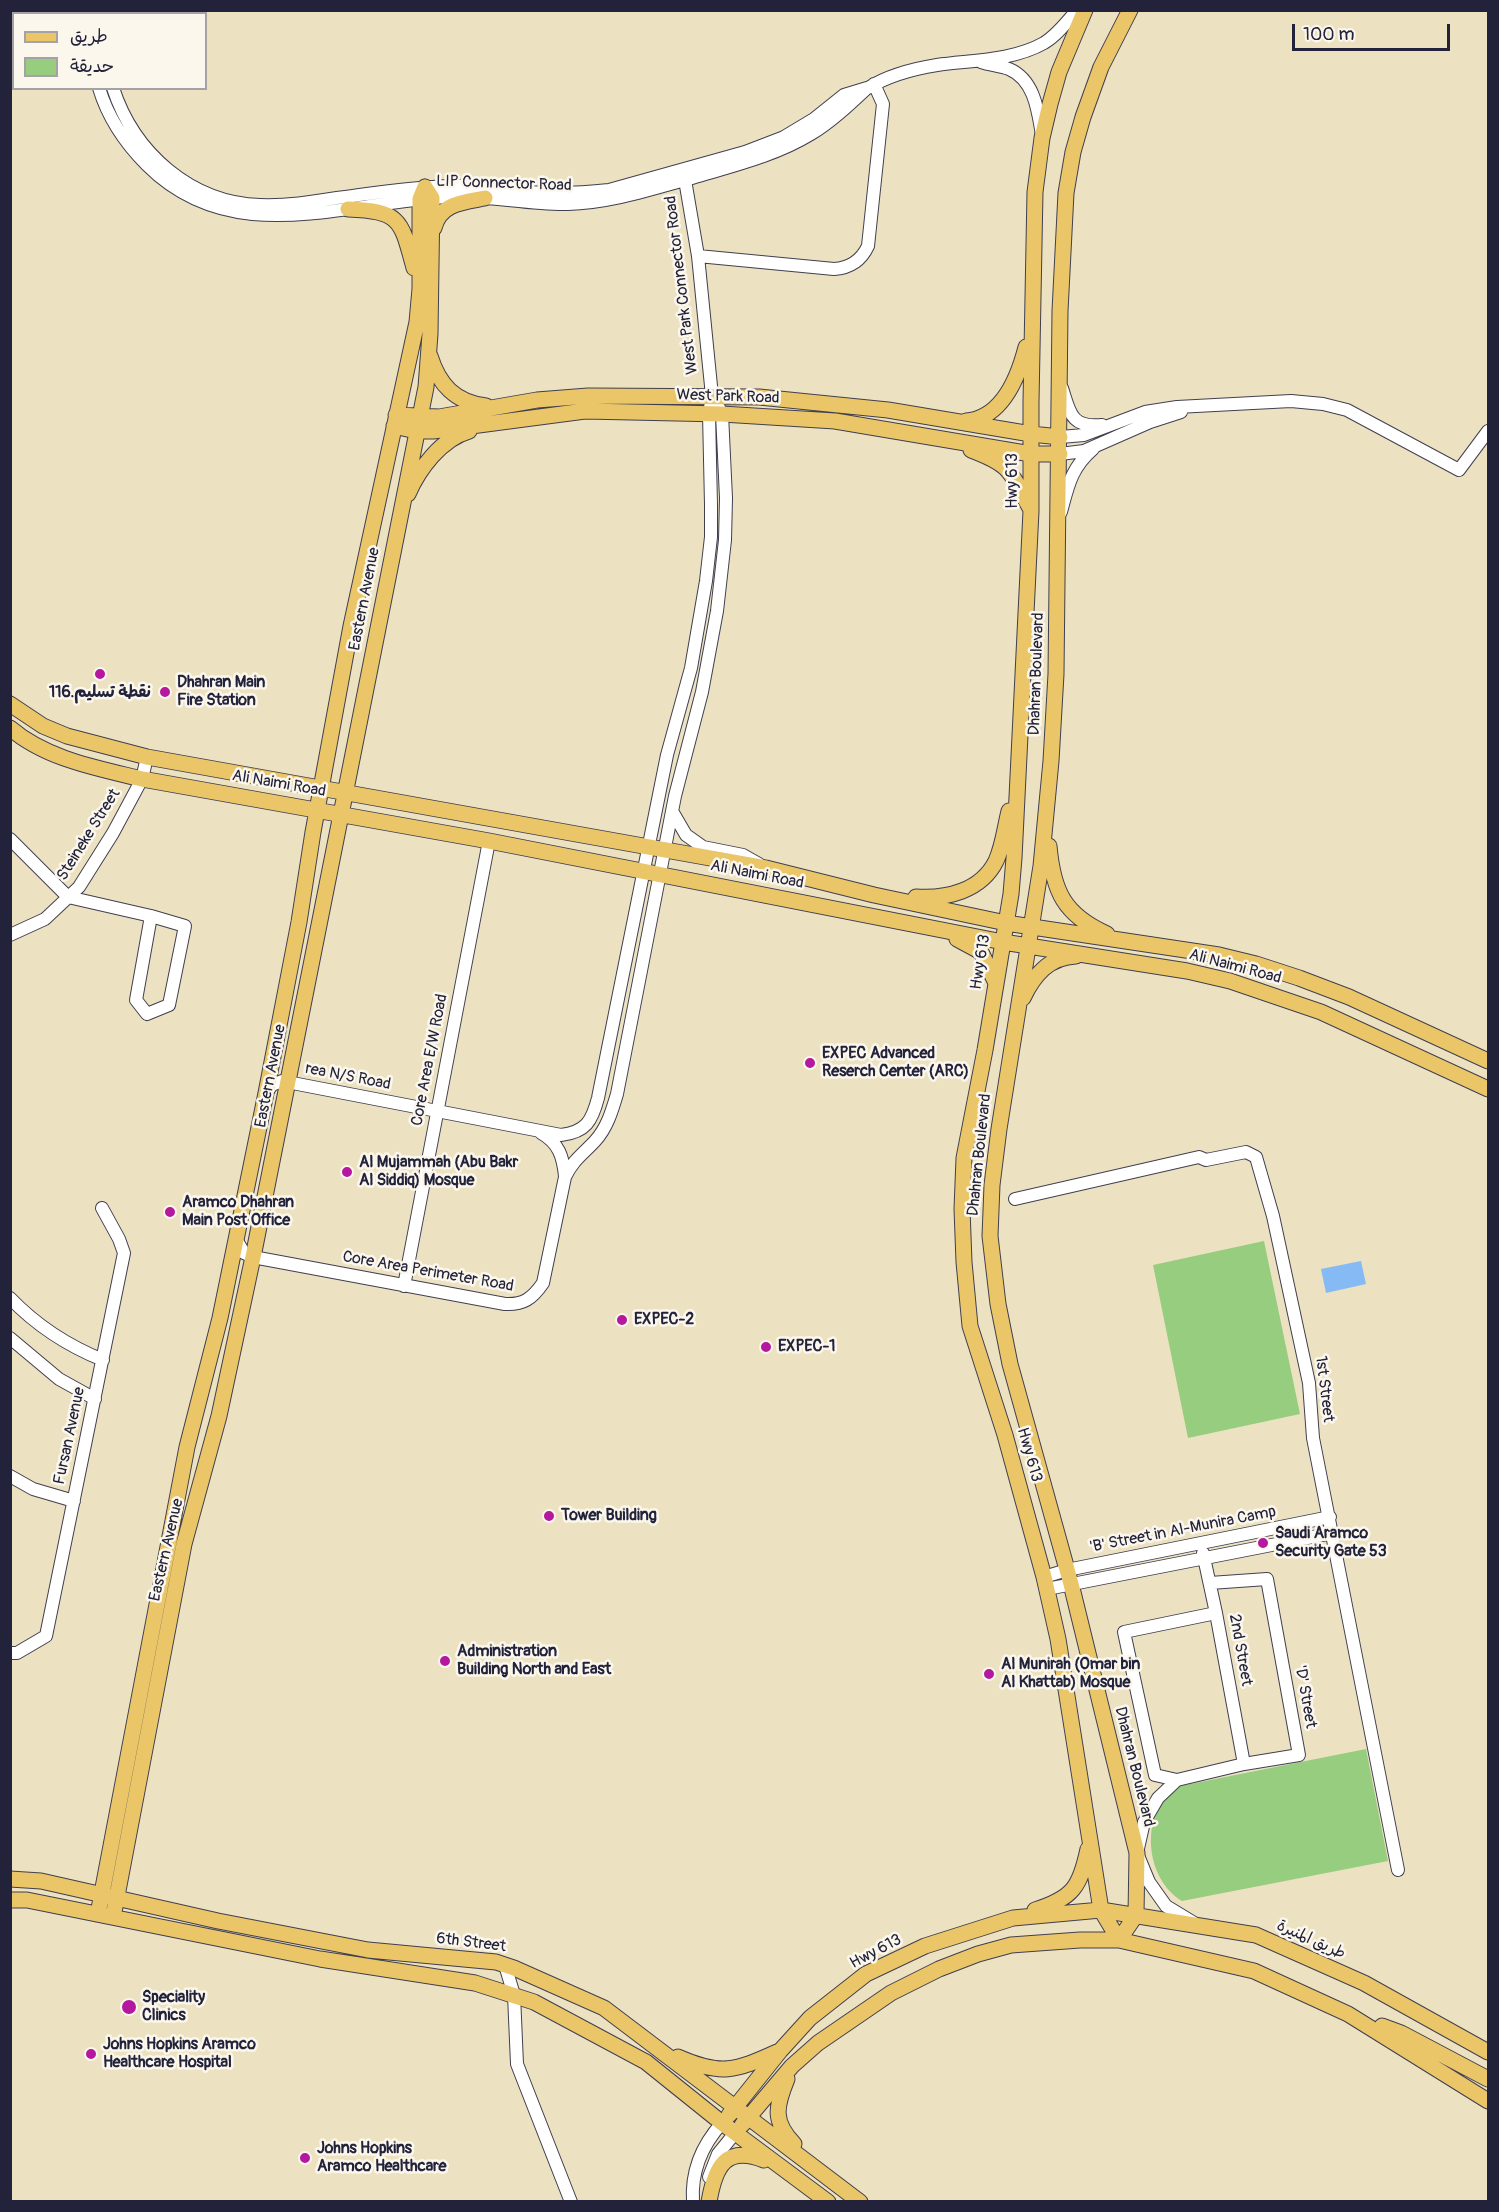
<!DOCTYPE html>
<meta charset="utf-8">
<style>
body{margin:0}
#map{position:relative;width:1499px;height:2212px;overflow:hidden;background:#ece2c2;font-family:Pangolin,"Playpen Sans Arabic",sans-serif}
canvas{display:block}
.frame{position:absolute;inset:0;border:12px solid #22223b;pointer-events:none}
.legend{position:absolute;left:12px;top:12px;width:195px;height:78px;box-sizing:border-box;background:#fbf7ec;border:2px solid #a4a2a5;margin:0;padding:8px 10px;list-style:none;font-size:18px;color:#22223b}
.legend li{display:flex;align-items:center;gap:12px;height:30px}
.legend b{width:30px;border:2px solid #a4a2a5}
.scale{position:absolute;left:1292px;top:24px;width:158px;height:27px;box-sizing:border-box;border:3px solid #22223b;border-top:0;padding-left:8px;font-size:18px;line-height:21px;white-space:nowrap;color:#22223b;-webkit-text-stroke:4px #fbf7ec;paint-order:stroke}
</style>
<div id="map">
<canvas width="1499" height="2212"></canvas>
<div class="frame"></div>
<ul class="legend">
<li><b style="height:8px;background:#eac669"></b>طريق</li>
<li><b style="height:16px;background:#97cd7f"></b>حديقة</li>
</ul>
<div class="scale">100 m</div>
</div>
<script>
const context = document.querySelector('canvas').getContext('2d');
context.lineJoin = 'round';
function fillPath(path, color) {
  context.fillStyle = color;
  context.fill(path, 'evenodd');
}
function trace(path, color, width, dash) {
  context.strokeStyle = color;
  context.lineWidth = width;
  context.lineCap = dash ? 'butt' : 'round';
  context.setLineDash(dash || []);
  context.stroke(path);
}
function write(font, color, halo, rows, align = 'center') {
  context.font = font + ' Pangolin,"Playpen Sans Arabic",sans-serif';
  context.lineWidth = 5;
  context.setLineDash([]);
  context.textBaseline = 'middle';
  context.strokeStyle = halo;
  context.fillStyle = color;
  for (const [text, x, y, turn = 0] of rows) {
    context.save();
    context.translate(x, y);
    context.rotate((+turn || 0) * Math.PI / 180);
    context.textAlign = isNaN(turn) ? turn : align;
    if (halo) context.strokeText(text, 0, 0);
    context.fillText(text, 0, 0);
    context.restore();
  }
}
const green = new Path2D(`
 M1264,1241L1300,1414L1188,1438L1153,1265Z
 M1366,1749L1388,1861L1182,1901C1144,1878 1140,1814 1175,1787Z`);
const water = new Path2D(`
 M1361,1261L1366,1284L1326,1293L1321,1269Z`);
const minor = new Path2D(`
 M72,10L73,14
 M84,10L86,14
 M981,62C990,65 1001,66 1009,69C1035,80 1038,112 1042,135
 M99,88C108,118 125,143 147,165C233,251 345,201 450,197C489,195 528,205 568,204C611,203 651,189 692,178C732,166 775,156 811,134C831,122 850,104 867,88L844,95L814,119L784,137L745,152L609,190C582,193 554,194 527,192C502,190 476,184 450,186C412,187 375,193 337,198C312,202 286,206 260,205C191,203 134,153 113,88
 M868,88C889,75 912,69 937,65C972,60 1012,61 1044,43C1057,35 1067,22 1077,10
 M698,256L834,269C850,268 861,261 868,246L883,104L874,84
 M1062,388C1070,413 1071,428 1102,425
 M1060,437L1084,435L1145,412L1177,407L1291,401L1323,404L1347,410L1459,470L1488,431
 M1060,454L1084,451L1150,422L1181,412
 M1061,512C1068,486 1071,468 1093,449
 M672,811L686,835L703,847L743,855L759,864
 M10,839L68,897L151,916L185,926L169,1005L147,1014L136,1000L151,916
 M10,935L45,919L79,887L113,833L142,779L147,757
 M266,1093L272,1085L282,1081L561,1135C586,1132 592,1121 598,1098L667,755L691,668L706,581L711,537V505L709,414L712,396L698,256L684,174
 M541,1133C559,1143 563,1157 565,1176
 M1015,1199L1199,1157L1206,1160L1246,1152L1256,1157L1273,1216L1309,1383L1313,1438L1398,1870
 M236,1239L244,1253L253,1257L505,1304C523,1305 532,1299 543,1283L565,1177C573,1160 583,1154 595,1141C607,1128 612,1111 617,1094L675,796L702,692L717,611L725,540L726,498L722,414L719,408
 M404,1286L489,841
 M10,1298C36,1325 68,1346 103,1360
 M10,1338L59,1379L95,1399
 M10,1476L33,1489L74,1501
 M1203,1553L1216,1613L1244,1764
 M1044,1577L1067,1570L1330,1517
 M1210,1583L1267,1579L1299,1755L1244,1764L1177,1780L1155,1775L1124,1632L1216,1613
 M1047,1589L1333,1533
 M10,1653H17L46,1636L124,1253L119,1239L102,1208
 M1177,1780L1158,1798L1144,1822L1137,1853L1149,1882L1166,1906L1194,1923
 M505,1965L514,1995L517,2064L571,2202
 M709,2177L718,2154L735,2133
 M693,2202C691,2171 702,2145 722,2123`);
const major = new Path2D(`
 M1085,10L1059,72L1050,104L1042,138L1035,192L1031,402V511L1014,858L1011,894L985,1050L964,1158L962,1209L964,1262L970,1326L1005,1435L1044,1577L1058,1639L1101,1910L1119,1940
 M348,209C401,211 401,220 414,268
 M434,228C440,203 464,202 485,198
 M430,356C439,385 455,402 486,406
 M396,415L439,417L537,400L588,396L759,397L888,410L1031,434L1060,437
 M966,421C1002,418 1018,378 1026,347
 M394,426L416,431H433L585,411L722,414L835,421L1031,454H1060
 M971,450C1011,465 1010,471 1030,508
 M408,494C419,469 441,439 469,431
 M10,704L43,726L67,736L147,757L766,868L874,895L1006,923L1219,955L1256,964L1299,978L1349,997L1488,1061
 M10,728C46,759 97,768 142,779L489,841L1003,942L1187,971L1230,981L1321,1012L1488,1089
 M1049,846C1053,891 1064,915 1107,934
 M916,897C947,899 981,891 996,861C1003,846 1005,827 1009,811
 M957,939L981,952L995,981
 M1023,998C1034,975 1049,957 1076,956
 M10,1879L41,1881L218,1921L368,1950L496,1962L514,1968L604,2008L860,2202
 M10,1900H27L320,1959L475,1983L534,2002L646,2062L722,2123L828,2202
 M1035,1910C1073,1898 1080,1887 1088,1849
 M98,1914L187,1447L220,1318L266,1093L299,922L313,832L351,626L417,322L420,289V199L425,187
 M113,1917L184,1544L219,1416L253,1257L426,387L430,334L432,198L425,187
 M1119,1940L1136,1915L1137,1853L1071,1584L1010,1364L998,1304L990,1236L992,1185L999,1129L1041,866L1051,761L1056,674L1060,311L1066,193L1073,152L1083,117L1101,67L1130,10
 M1382,2026L1401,2033L1488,2079
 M678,2057C721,2076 735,2071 777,2052
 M787,2079C776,2106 772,2121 794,2144
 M729,2115L780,2051L810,2018L866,1974L925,1946L1013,1918L1101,1910L1256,1935L1364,1983L1488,2052
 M742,2125L792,2066L818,2043L891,1993L939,1969L978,1954L1011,1945L1080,1940H1119L1254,1971L1348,2014L1488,2101
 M709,2202C715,2166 726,2145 764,2160`);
const markers = [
 [100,674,6,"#b5179e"],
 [165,692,6,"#b5179e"],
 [810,1063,6,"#b5179e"],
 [347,1172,6,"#b5179e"],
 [170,1212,6,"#b5179e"],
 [622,1320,6,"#b5179e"],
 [766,1347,6,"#b5179e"],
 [549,1516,6,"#b5179e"],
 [1263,1543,6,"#b5179e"],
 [445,1661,6,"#b5179e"],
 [989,1674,6,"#b5179e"],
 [129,2007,8,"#b5179e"],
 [91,2054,6,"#b5179e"],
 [305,2158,6,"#b5179e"]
];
const streetNames = [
 ["LIP Connector Road",504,184,2],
 ["West Park Connector Road",682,285,-97],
 ["West Park Road",728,397,2],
 ["Hwy 613",1013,481,-90],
 ["Eastern Avenue",365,599,-79],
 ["Dhahran Boulevard",1037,674,-88],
 ["Ali Naimi Road",279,784,10],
 ["Steineke Street",89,835,-58],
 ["Ali Naimi Road",757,875,11],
 ["Hwy 613",981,962,-81],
 ["Ali Naimi Road",1235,967,15],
 ["Core Area E/W Road",430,1060,-79],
 ["Eastern Avenue",271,1076,-79],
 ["rea N/S Road",348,1077,11],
 ["Dhahran Boulevard",980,1155,-84],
 ["Core Area Perimeter Road",428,1272,10],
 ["1st Street",1324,1389,83],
 ["Fursan Avenue",70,1436,-78],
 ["Hwy 613",1029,1455,74],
 ["'B' Street in Al-Munira Camp",1183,1530,-11],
 ["Eastern Avenue",167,1550,-77],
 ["2nd Street",1240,1650,80],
 ["'D' Street",1305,1697,80],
 ["Dhahran Boulevard",1134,1767,76],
 ["طريق المنيرة",1311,1940,24],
 ["6th Street",471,1943,7],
 ["Hwy 613",876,1952,-28]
];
const poiNames = [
 ["Dhahran Main",177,683],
 ["Fire Station",177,701],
 ["نقطة تسليم.116",100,693,"center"],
 ["EXPEC Advanced",822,1054],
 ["Reserch Center (ARC)",822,1072],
 ["Al Mujammah (Abu Bakr",359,1163],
 ["Al Siddiq) Mosque",359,1181],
 ["Aramco Dhahran",182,1203],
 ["Main Post Office",182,1221],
 ["EXPEC-2",634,1320],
 ["EXPEC-1",778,1347],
 ["Tower Building",561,1516],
 ["Saudi Aramco",1275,1534],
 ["Security Gate 53",1275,1552],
 ["Administration",457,1652],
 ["Building North and East",457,1670],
 ["Al Munirah (Omar bin",1001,1665],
 ["Al Khattab) Mosque",1001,1683],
 ["Speciality",142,1998],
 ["Clinics",142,2016],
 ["Johns Hopkins Aramco",103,2045],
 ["Healthcare Hospital",103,2063],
 ["Johns Hopkins",317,2149],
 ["Aramco Healthcare",317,2167]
];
fillPath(green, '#97cd7f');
fillPath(water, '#85baf4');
trace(minor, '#403f4f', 14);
trace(major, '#403f4f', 17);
trace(minor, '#fff', 12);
trace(major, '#eac669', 15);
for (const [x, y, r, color] of markers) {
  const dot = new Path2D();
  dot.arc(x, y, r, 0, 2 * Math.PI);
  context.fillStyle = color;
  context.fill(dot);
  trace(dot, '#fbf7ec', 2);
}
write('16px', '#22223b', '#fbf7ec', streetNames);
write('bold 16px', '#22223b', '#fbf7ec', poiNames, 'left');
</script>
